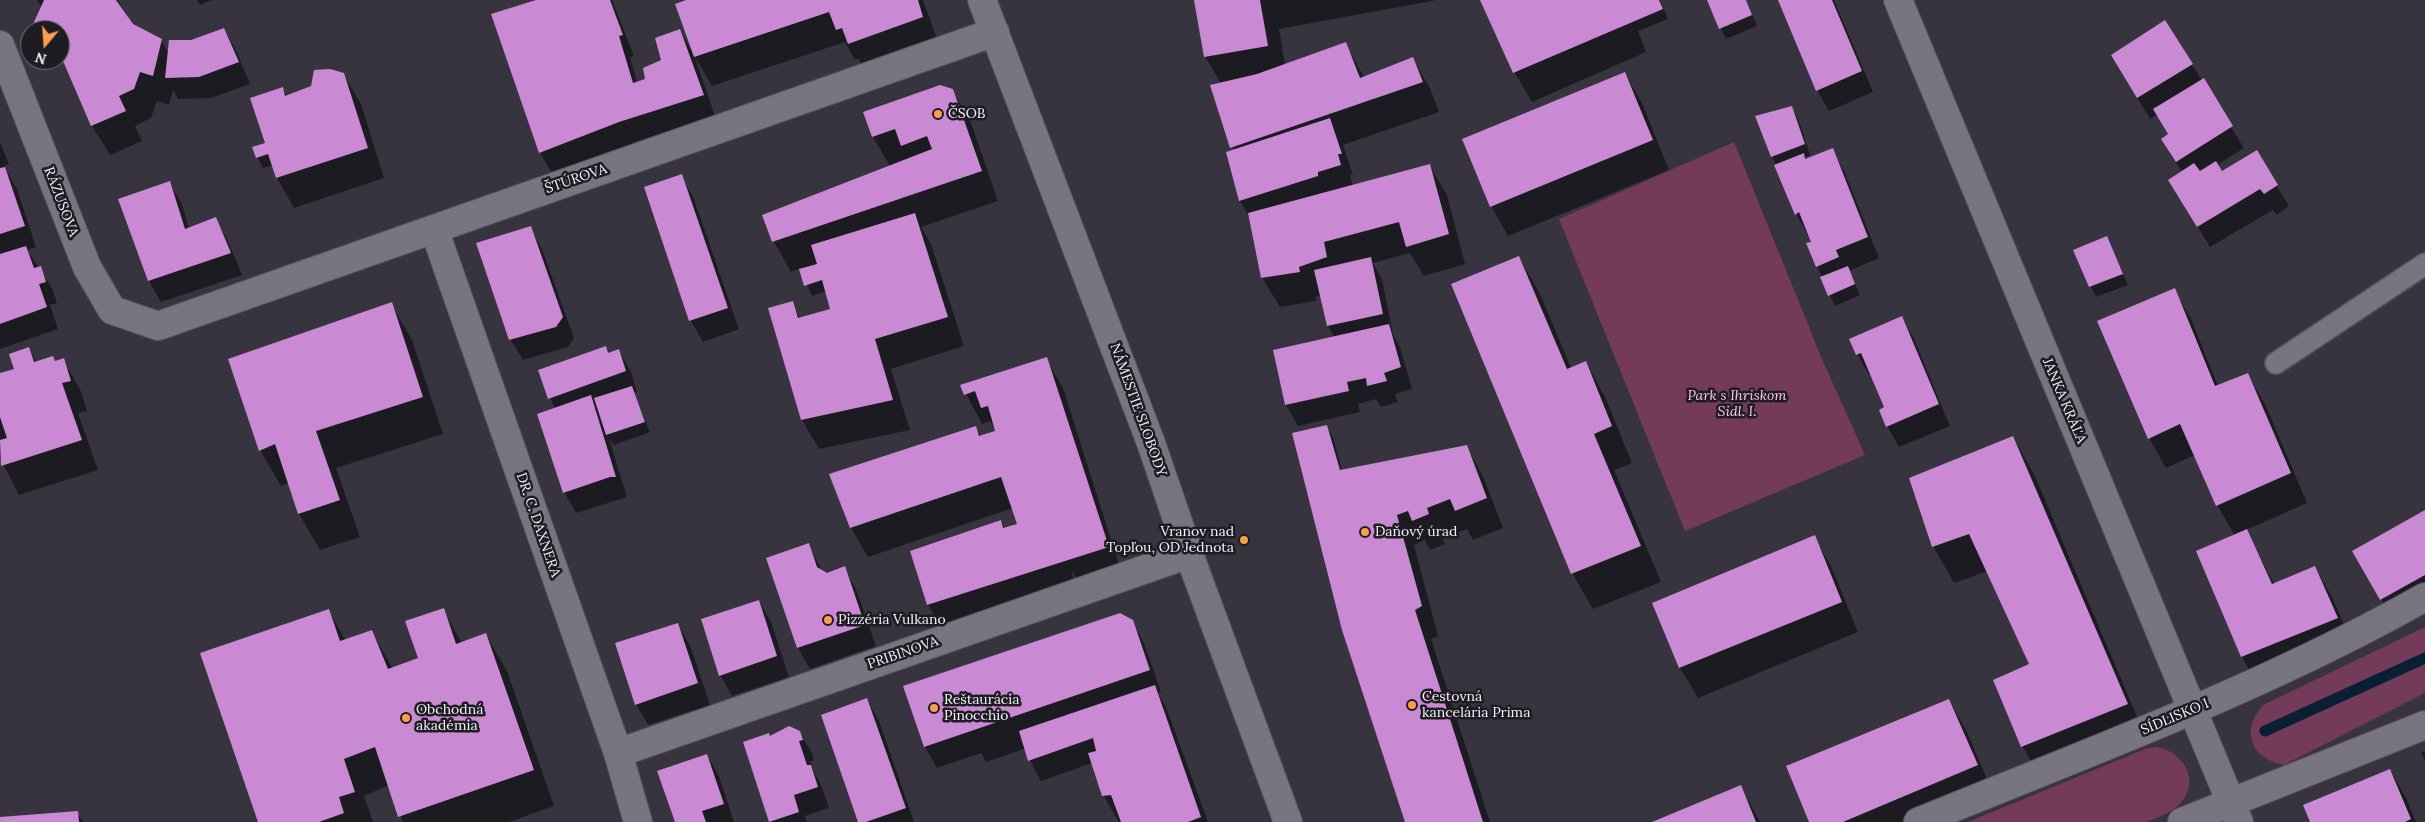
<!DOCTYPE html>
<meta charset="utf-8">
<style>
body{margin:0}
#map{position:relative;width:2425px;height:822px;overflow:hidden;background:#373440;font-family:Lora,serif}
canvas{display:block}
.north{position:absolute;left:20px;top:20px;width:50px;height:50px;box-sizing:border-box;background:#1e1c22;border:1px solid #737178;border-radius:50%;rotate:198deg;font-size:14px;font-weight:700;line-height:20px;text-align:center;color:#f3f1f9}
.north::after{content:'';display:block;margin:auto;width:18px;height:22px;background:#fa9f4f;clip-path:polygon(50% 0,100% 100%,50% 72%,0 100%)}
</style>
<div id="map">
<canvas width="2425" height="822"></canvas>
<div class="north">N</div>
</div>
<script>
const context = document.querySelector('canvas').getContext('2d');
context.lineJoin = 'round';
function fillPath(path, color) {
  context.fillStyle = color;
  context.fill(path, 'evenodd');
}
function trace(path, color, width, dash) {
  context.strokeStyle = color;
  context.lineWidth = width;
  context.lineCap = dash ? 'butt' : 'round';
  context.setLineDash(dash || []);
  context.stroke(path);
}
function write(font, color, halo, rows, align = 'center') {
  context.font = font + ' Lora,serif';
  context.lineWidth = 5;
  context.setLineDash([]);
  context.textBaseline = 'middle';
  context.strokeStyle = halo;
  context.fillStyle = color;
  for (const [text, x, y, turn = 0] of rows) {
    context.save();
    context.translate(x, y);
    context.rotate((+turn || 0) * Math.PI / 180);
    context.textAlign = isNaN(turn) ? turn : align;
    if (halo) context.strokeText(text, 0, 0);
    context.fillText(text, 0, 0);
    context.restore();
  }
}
const green = new Path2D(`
 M1734,142L1822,359L1865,455L1685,531L1559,219Z
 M2425,627V693L2284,765C2251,759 2240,731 2263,705Z
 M2156,747C2180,750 2200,777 2183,800C2175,811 2157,819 2144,822C2129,822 2110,822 2094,822C2052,822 2010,822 1968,822L2145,749Z`);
const shadow = new Path2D(`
 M37,0H118L132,25L161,40L169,54L191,41L224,29L236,50L250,84L211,98L178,99L173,90L169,105L157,101L151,118L135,126L142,141L110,155L92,126L64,59H60V30H39L38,28L42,8Z
 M197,0H212L200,5Z
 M540,0H612L634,56L630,57L637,82L646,79L663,61L680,31L693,53L689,0H923L940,47L866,73L858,58L855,60L845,42L712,86L694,55L715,116L632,143L635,152L557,182L540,153L492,14Z
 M1195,0H1437L1279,29L1285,65L1345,43L1364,77L1412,58L1430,88L1439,112L1343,145L1353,175H1350L1353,186L1429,165L1447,195L1465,264L1424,276L1410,253L1373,263L1382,279L1393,335L1400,347L1412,389L1395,394L1398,402L1381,407L1376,399L1358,404L1360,412L1298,426L1286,405L1335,338L1328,326L1321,295L1316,297V301L1280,307L1262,278L1250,218L1240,201L1228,153L1234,151L1221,84L1205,56Z
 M1481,0H1660L1668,19L1638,31L1646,52L1532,102L1515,73Z
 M1708,0H1746L1757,26L1726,39Z
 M1779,0H1834L1873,92L1829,111L1817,90Z
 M2165,21L2244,148L2217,165L2221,173L2256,152L2289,206L2277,215L2273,210L2210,247L2182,201V172L2162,139L2169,134L2158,114L2150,119L2125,77Z
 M343,74L361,104L384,178L294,208L277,178L273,165L263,168L257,157L266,144L282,88L287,96Z
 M1625,74L1642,103L1669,170L1508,236L1491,206Z
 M952,90L970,120L998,201L921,227L931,244L964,346L891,369L910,430L819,449L802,420L792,302L800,319L832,310L826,291L812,296L800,268L791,272L774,242L764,215L890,166L873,137L865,113Z
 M1792,108L1798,118L1810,155L1805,157L1806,160L1832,150L1844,171L1879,258L1849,271L1860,295L1835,306L1817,266L1809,234L1808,235L1796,214L1772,156Z
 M0,142L9,164L4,166L17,189L36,247L27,250L52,288L57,303L50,305L58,329L0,349Z
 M681,176L693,197L739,329L703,342L691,321L646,188Z
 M170,183L182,204L189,229L215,218L227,239L242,275L161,302L149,281Z
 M530,228L542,249L574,338L568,347L523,360L510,339Z
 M2106,238L2128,285L2096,297L2075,251Z
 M1519,257L1540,294L1571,368L1586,362L1606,399L1632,463L1614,470L1661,582L1593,609L1572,573Z
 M2174,290L2191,319L2218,386L2247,374L2265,404L2307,503L2246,530L2274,584L2315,567L2332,597L2354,648L2259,687L2242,657L2198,552L2235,536L2217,505L2195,455L2166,468L2149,438Z
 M391,304L412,340L443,434L336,468L360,537L320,550L299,514L289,483L281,486L260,450Z
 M1902,318L1914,339L1950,426L1899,447L1887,426L1886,408L1871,374L1869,375L1857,354Z
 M605,348L609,354L619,351L631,372L637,392L634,393L650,432L614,445L609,439L627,497L576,513L564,492L555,409L539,371Z
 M29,349L37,363L56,362L63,360L80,389L87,411L78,413L98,470L19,495L0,458V374L15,370Z
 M1046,359L1063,388L1120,568L1078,581L1071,569L1077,592L946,635L928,605L912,552L1001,521L1005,529L1019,524L1013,508L868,557L851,528L975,427L981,437L996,432L990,421L982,424L962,386Z
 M1327,427L1333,437L1342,470L1466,446L1483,476L1503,528L1473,540L1467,529L1443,538L1445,544L1430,550L1425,540L1414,545L1438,636L1431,639L1490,822H1406Z
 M2013,437L2034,474L2147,740L2044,783L2023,747L1994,681L2031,665L1988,571L1954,583L1933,546Z
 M2425,512V614L2398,629L2354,551Z
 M1814,537L1831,566L1858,632L1698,698L1680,668L1653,603Z
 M808,545L823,572L827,574L844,568L856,589L876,646L810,669L798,648L767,559Z
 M759,601L771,622L789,677L732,696L720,675Z
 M328,610L346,641L372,632L393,669L419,659L443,610L462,643L486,635L507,671L554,806L509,822H403L389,785L364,796L373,822H259Z
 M1132,621L1144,643L1161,692L1158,693L1166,707L1208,822H1119L1103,795L1092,763L1041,781L1024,749L986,762L981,753L937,768L925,747Z
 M677,624L690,645L710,705L648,725L636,704Z
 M867,700L879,721L914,822H860Z
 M1949,700L1966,730L1994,795L1930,822H1811Z
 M799,732L812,753L814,761H810L814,772L822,787L829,808L805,816L807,822H770L744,743Z
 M2425,751V760L2421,753Z
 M707,755L719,776L734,822H676Z
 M2390,770L2407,800L2416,822H2312Z
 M1741,787L1760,822H1655Z
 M77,813L83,822H0V818Z`);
const stream = new Path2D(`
 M2265,731L2425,658`);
const building = new Path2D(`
 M44,0H116L133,24L162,39L153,76L140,72L134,89L119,96L126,111L91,126L60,54V30L36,28L34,22Z
 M536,0H610L623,35L619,36L633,83L645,79L643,68L661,60L655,38L680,29L704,95L619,122L539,153L491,14Z
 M686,0H918L923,17L848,44L842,28L836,30L829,12L694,57L675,4Z
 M1194,0H1260L1268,46L1204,57Z
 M1480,0H1659L1663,9L1513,73Z
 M1707,0H1746L1752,15L1719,29Z
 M1778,0H1832L1862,71L1816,91Z
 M2165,20L2193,64L2137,98L2111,55Z
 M224,28L239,62L199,77L165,78L169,40H191Z
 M1346,42L1360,78L1413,57L1423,82L1230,148L1210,85L1257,74Z
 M330,69L344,73L368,148L276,178L268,154L256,158L252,147L265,143L250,98L283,87L285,96L311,86L314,70Z
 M1625,72L1653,140L1490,207L1462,139Z
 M2204,78L2233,126L2176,162L2161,139L2168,134L2153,109Z
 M940,85L953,89L982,171L772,242L762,215L932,149L927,136L901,146L895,129L872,137L863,112Z
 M1792,106L1805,144L1771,157L1755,116Z
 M1330,118L1342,154H1338L1341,165L1318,172V176L1239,201L1226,152Z
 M1833,148L1868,237L1836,250L1839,257L1816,267L1806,243L1811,242L1799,212L1795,215L1774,165L1804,153L1805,159Z
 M2257,150L2278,185L2264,194L2260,189L2197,227L2168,180L2194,163L2200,171L2216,161L2222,171Z
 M1430,164L1449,234L1406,247L1399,222L1324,242L1327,257L1299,267L1300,272L1261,278L1248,213Z
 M5,167L25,226L0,234V168Z
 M682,174L728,308L689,321L644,187Z
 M170,181L185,229L216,217L231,253L148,281L118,199Z
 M915,213L948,317L875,339L893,400L801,420L768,308L793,301L798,318L830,309L822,280L804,286L799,269L817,264L811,245Z
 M531,226L563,317L556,327L509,340L476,243Z
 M2107,236L2123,274L2089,287L2073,250Z
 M26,246L34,268L41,266L46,282L39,284L47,307L0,324V254Z
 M1519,256L1567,369L1586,361L1612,426L1594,434L1641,546L1571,574L1451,284Z
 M1371,257L1383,314L1327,326L1314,270Z
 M1848,266L1855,284L1828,296L1820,277Z
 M2175,288L2215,386L2248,373L2291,473L2216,506L2180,424L2148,439L2097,321Z
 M392,302L423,397L316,431L340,500L298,514L275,444L259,451L228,359Z
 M1902,316L1939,404L1886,427L1879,410L1884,407L1861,353L1856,355L1849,339Z
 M1389,324L1401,367L1384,373L1387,381L1367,386L1366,378L1347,382L1349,391L1285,405L1273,350Z
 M606,346L608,353L619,349L626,371L548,399L538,370Z
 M29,347L34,362L53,356L55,361L64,358L71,381L62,383L82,440L1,466L0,440L7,438L0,417V373L14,369L9,354Z
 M1047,357L1109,547L927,605L910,551L1001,520L1003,528L1017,524L1001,477L850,528L829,474L976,426L979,436L995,431L988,406L981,408L975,391L964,395L960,385Z
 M632,386L645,422L606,435L594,398Z
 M591,395L616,477H610L563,493L537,414Z
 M1327,425L1340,470L1467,445L1487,498L1455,511L1450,499L1427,508L1429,514L1412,521L1408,511L1397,515L1422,606L1415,610L1483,822H1405L1342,630L1292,433Z
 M2013,436L2128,704L2021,747L1993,680L2029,664L1969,534L1932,547L1909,478Z
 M2425,510V575L2380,600L2352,551Z
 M2247,529L2272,584L2315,566L2338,618L2241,657L2196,551Z
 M1815,535L1842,602L1679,668L1652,603Z
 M809,543L817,567L827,573L845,566L865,625L797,648L766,558Z
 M759,600L777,656L719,676L701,619Z
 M444,608L456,644L486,633L534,770L398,817L375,747L344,759L355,792L339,797L344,813L319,822H258L200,653L329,609L340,641L372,630L388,669L418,658L405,621Z
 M1120,613L1133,620L1150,670L924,747L903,686Z
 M678,623L698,683L635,705L615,643Z
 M1155,685L1201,817L1188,822H1121L1111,795L1102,796L1088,753L1096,751L1093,738L1028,761L1019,731Z
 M867,698L906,808L866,822H858L821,715Z
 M1949,699L1978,765L1843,822H1809L1786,766Z
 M789,726L800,731L803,740L799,741L807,765H811L818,787L794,795L799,812L769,822L743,742L769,733L770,736Z
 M707,754L724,804L702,811L706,822H675L657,771Z
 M2390,769L2411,819L2405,822H2310L2303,805Z
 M1741,785L1756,822H1652Z
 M78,811L79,822H0V817Z`);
const lane = new Path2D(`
 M2276,363L2425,264`);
const street = new Path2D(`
 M1898,0L2239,822
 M0,45L87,267L112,310L158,326L995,32
 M434,229L618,753L638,822
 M618,753L1189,554
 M1918,822C2089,752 2264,688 2425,597
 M2182,822L2425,725`);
const secondary = new Path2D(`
 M982,0L1151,443L1189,554L1288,822`);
const markers = [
 [938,114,5,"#fa9f4f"],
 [1365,532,5,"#fa9f4f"],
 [1244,540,5,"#fa9f4f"],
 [828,620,5,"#fa9f4f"],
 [1412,705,5,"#fa9f4f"],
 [934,708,5,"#fa9f4f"],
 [406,718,5,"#fa9f4f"]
];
const poiNames = [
 ["ČSOB",948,114],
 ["Vranov nad",1234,532,"right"],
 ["Topľou, OD Jednota",1234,548,"right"],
 ["Daňový úrad",1375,532],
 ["Pizzéria Vulkano",838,620],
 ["Cestovná",1422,697],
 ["kancelária Prima",1422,713],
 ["Reštaurácia",944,700],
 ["Pinocchio",944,716],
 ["Obchodná",416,710],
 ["akadémia",416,726]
];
const streetNames = [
 ["ŠTÚROVA",576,179,-19],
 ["RÁZUSOVA",61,202,69],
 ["JANKA KRÁĽA",2064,401,67],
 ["NÁMESTIE SLOBODY",1138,410,70],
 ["DR. C. DAXNERA",538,525,71],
 ["PRIBINOVA",903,653,-19],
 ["SÍDLISKO I",2175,717,-23]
];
const parkNames = [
 ["Park s Ihriskom",1737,396],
 ["Sidl. I.",1737,412]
];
fillPath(green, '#733a5a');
fillPath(shadow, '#0007');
trace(stream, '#081f34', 11);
fillPath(building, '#c989d3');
trace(lane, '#56535e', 24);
trace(street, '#56535e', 30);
trace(secondary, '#56535e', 30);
trace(lane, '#787482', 21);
trace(street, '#787482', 28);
trace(secondary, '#787482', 28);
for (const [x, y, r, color] of markers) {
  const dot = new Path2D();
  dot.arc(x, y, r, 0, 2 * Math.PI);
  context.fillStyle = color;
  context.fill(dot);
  trace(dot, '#1e1c22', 2);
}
write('14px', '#f3f1f9', '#1e1c22', poiNames, 'left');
write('14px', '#f3f1f9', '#1e1c22', streetNames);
write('italic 14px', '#f8c8e0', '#1e1c22', parkNames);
</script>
